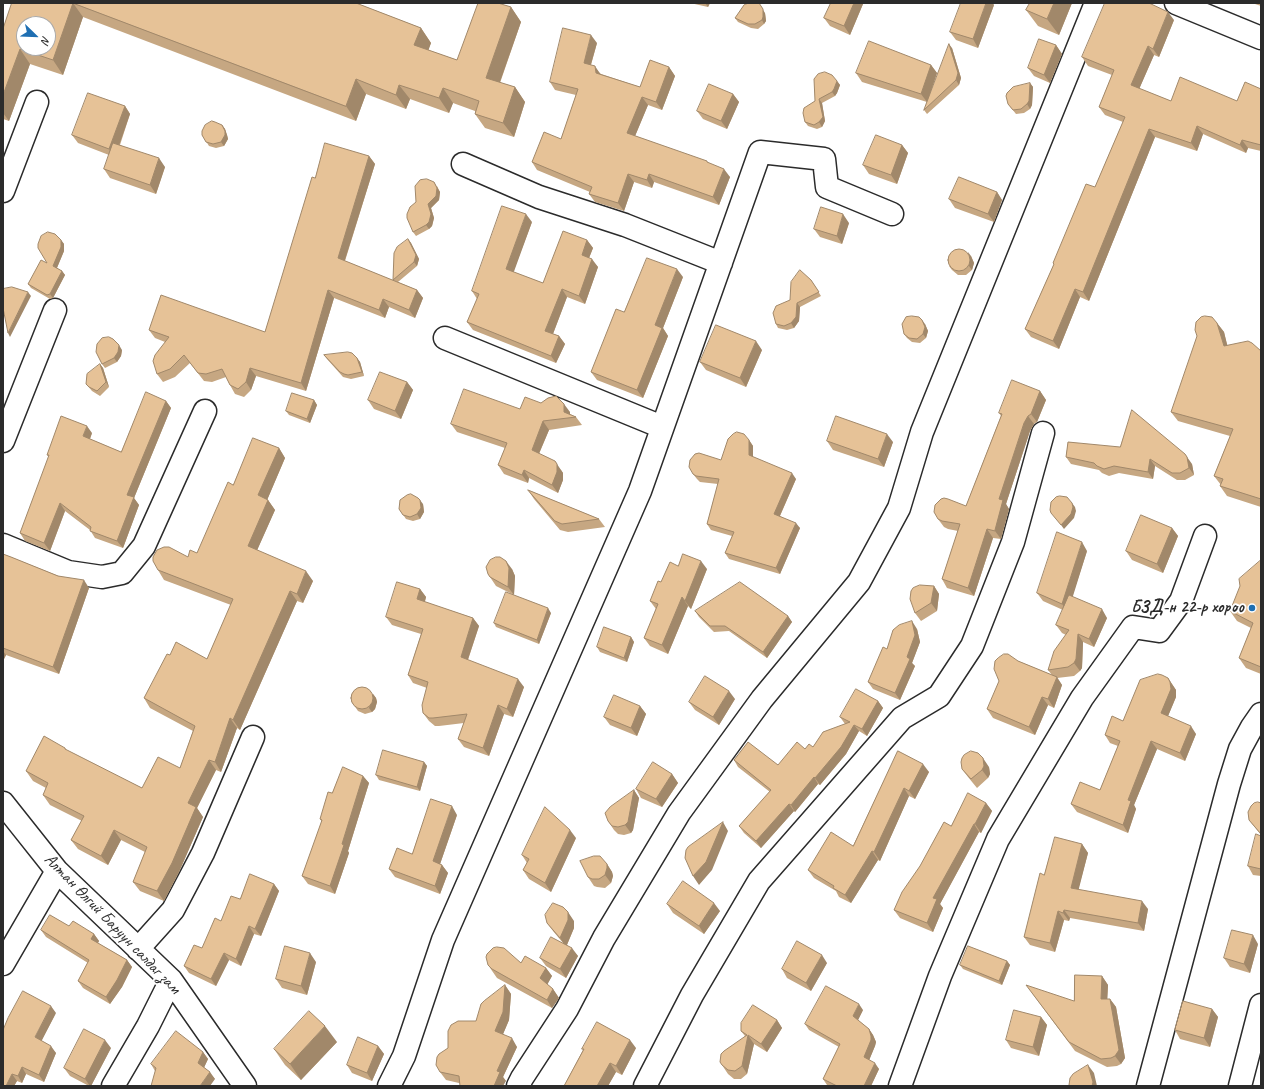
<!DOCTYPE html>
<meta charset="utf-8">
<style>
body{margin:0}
#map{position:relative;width:1264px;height:1089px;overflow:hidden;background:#fff;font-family:Caveat,sans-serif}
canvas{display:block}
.frame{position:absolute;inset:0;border:4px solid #2b2b2b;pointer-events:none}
.north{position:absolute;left:16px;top:16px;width:40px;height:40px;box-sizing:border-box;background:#fff;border:1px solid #aaa;border-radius:50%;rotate:113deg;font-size:11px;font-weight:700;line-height:16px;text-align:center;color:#2b2b2b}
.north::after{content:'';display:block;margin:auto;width:14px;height:18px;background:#1f6fb2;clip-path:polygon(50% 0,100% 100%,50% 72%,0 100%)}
</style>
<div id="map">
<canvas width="1264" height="1089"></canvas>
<div class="frame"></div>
<div class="north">N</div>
</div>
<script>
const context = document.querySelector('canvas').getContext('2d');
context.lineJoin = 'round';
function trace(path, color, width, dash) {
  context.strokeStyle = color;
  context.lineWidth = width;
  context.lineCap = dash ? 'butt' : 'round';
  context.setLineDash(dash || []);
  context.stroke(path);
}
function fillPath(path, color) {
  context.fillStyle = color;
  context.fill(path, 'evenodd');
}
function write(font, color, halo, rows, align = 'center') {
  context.font = font + ' Caveat,sans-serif';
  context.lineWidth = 3.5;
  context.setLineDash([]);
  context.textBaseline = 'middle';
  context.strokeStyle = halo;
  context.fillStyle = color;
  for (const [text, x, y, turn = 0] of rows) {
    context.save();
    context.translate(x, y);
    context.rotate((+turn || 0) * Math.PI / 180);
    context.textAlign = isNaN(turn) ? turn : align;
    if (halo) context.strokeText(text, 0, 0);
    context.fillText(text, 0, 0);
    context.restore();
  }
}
const street = new Path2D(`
 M463,164L539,197L625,225L721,263
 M3,191L37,102
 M445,338L662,427
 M3,441L55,310
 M3,545L68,572L102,577L122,573L144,546L205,411
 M3,803L57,871L171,980L245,1086
 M138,949L173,910L203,853L253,737
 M3,964L57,871
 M113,1086L148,1026L171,980
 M389,1086L404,1056L443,940L640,491L760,152L824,159L827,187L892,214
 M518,1086L522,1078L567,1009L604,938L679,813L762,699L859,582L899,508L922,432L1096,3
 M645,1086L692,995L759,881L902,718L939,696L972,646L1013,542L1043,433
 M900,1086L940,976L998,839L1082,698L1133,627L1159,631L1181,601L1205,536
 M1148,1086L1229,784L1240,749L1252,727L1261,714
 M1240,1086L1261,1005`);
const secondary = new Path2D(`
 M1176,3L1261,38`);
const wall = new Path2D(`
 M12,3H356L421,28L431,43L428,50L457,60L511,7L521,22L500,83L515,87L525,102L514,137L485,128L475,114V111L453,103L449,113L410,99L406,109L366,94L356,121L83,17L63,75L30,64L9,121L3,119V29Z
 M690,3H710L708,7Z
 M831,3H862L863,4L850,35L830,26L824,18Z
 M1030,3H1072L1059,35L1038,26L1026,10Z
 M1252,3H1261V6Z
 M994,5L978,48L956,40L950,32Z
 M765,13L766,21L764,24L758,29L751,28L738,22L735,18Z
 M1174,20L1159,57L1154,55L1139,89L1171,101H1237L1261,89V151L1248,148L1246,153L1203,134L1197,151L1155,137L1089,301L1080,297L1059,349L1031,337L1025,329L1054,264L1053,263L1095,187L1123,122L1105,115L1099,107L1112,75L1088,66L1082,57Z
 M597,43L591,65L601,74L640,87L669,67L675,76L662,110L648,105L635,136L709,163L730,177L719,205L654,182L652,188L634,182L624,211L595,202L589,194L590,192L537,170L532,162L561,139L576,95L555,90L550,82Z
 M1056,45L1062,54L1050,83L1034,76L1028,68Z
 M952,48L961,78L959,85L927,114L924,110L927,102L862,82L856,73L931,65L937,73L930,95Z
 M837,81L840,85L837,93L835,96L822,103L825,121L822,127L817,129L808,126L805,122L815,101Z
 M1030,83L1033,87L1032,105L1030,109L1024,113L1016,114L1008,104Z
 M733,94L739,102L727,129L703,119L697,111Z
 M125,106L130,114L120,145L165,167L156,194L110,178L104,169L109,155L78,143L72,135Z
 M222,125L225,129L227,135L228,139L224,146L216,148L209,146L202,135Z
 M902,145L908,153L897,184L869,174L863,165Z
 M369,156L375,164L345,261L394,281L393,280L408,239L411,243L419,259L417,266L398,282L417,290L423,298L415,318L389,307L385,318L334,298L306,391L256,376L251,390L244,397L235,394L230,385L226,377L212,382L204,381L190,363L175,377L163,382L157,374L165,342L155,338L149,330L265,332L315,178Z
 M437,186L440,192L439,200L431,208L434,218L432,226L429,229L416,236L413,232Z
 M997,192L1002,200L994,222L955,208L949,199Z
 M532,222L513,272L543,283L587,240L593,248L589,258L598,267L585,304L567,297L553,334L559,336L565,344L556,363L473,330L467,322L477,299L472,291Z
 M849,223L842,244L820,237L814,229Z
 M61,240L64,244V251L57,268L62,271L65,275L53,298L50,299L31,288L28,284L47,263Z
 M971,256L974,263L972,270L966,275H958L952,270L949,266Z
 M683,277L663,328L668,336L643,398L597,380L591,372L624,312Z
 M811,280L821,296L800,307L799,321L794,328L787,330L778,328L776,324L790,300Z
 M1217,323L1224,332L1227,345L1261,351V507L1227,496L1220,486L1221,485L1214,476L1230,436L1178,421L1171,412Z
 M925,324L928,331L926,338L920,343L912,342L907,338L904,334Z
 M122,350L121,356L117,362L105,368L102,364Z
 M762,350L746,387L706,370L700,362Z
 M324,355L357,358L360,362L364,376L351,379L343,377L327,359Z
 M100,364L103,368L109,387L100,396L92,391L86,384Z
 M407,382L413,390L401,419L374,409L368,400Z
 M1040,391L1046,400L1037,422L1034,424L1030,431L1006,504L1009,509L1001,539L993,538L974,596L947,588L942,579L958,531L948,529L944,527L938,519L966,506L1001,416L999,413Z
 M314,400L317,405L310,423L289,415L286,411Z
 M166,401L171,408L134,498L139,505L123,548L95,538L90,530L65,511L50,551L25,541L20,533L49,457L47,455L92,433L90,439L121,452Z
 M541,403L570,412V414L576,417L582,425L549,430L539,454L561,470L563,473V480L558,493L529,478L528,483L504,474L498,465L505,448L457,432L451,424L520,409Z
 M749,440L753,446V457L796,479L780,516L800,528L780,574L729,559L725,553L732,536L711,530L707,524L718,484L700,482L697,479L693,474L721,460Z
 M827,441L893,442L884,467L833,450Z
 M1068,442L1192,464L1194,475L1185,480H1177L1155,466L1153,479L1119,473L1109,476L1102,473L1099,470L1071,464L1066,457Z
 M279,448L285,458L267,500H268L275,510L257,550L313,581L303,603L297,601L240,730L237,728L221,772L216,770L197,808L203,817L179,872L164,901L140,891L133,882L145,852L121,840L108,865L78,849L71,840L82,821L50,805L43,795L46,788L33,781L26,771L65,748L67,751L142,788L180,768L193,731L150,708L144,698L170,655L207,659L231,605L164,580L158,570L197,553L233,485Z
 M528,490L599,519L605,527L568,532L560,530L534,499Z
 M423,504L424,512L420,519L413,521L406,519L399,509Z
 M1172,528L1178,536L1163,573L1132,560L1126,551Z
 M1087,551L1072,597L1107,618L1094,647L1083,642L1082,668L1080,671L1074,676L1057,678L1062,685L1054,708L1048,705L1035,735L993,718L987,709L1018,661L1052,675L1048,670L1066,635L1062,633L1056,625L1063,610L1043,601L1037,593Z
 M3,554L89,588L59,674L6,655L3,661Z
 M1261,560V674L1246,668L1239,658L1251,628L1237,621L1230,611Z
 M678,566L707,569L691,609L688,606L668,654L650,646L644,638L656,609L650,601L661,582Z
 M512,569L515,576L514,595L496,586L488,574Z
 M934,586L939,594L937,611L921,621L915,613Z
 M420,589L426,597L425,602L473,618L479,626L468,660L524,687L513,717L504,714L489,756L464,747L458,739L464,723L439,726H435L429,721L423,713L427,688L413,683L408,675L421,634L392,625L386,617Z
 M695,611L788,616L792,622L767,658L729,631L714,632L699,617Z
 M551,613L539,644L496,627L494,623Z
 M917,629L920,642L912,663L915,666L900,700L873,689L868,682L887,649Z
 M631,637L634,642L627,662L600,652L597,647Z
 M1168,678L1176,690V697L1168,716L1196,734L1185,761L1157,749L1134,805L1136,809L1128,833L1077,812L1071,804L1100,790L1118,746L1110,743L1105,735L1123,721Z
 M373,694L376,698L377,702L375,709L372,712L365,714L358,711L351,701Z
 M735,699L719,725L695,710L689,702Z
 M878,701L883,708L867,736L859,731L846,754L820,785L818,784L795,812L794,811L761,848L744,833L739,826L770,792L738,767L734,760L778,765L805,749L813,747L845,724L840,717Z
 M640,706L646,714L637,736L610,725L604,717Z
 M898,751L929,772L915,799L909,796L880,861L878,860L851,903L839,897L836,891L814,878L808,870L853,846Z
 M424,762L427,766L420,791L379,780L376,775Z
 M989,767L990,774L988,778L977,788L968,777L962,769Z
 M672,774L678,783L662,807L641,798L636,789Z
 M363,776L369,783L348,851L349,853L335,894L308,884L302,876L322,822L320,819L332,793Z
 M634,790L639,798L633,830L631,833L624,835L618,834L614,830L608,821Z
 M986,803L992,811L981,833L979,832L940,904L943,908L933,932L900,918L894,910L951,826Z
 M1261,803V835L1249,820Z
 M457,815L440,864L442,865L448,873L440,894L395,877L389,869L412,854Z
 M1261,836V876L1253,875L1248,866Z
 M576,838L551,892L529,879L523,870L527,863L522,855Z
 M1082,844L1088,853L1078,890L1148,909L1144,931L1070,918L1069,921L1064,920L1055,952L1030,945L1024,937L1044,875Z
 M607,864L612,872L613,876L611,883L605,888L597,887L594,886L588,877Z
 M274,884L279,891L261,936L254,934L241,966L229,960L216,986L189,973L184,966L202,948L221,921L240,899Z
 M667,904L720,911L704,934L673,913Z
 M574,921V928L567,945L578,956L566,978L546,966L540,958L563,943L553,931L547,923Z
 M69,926L94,934L99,941L98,943L127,960L132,967L122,987L110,1004L83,988L78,981L88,963L46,937L41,930Z
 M1258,944L1250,973L1230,967L1224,958Z
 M1007,961L1010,965L1002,985L963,969L960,965Z
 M316,962L307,995L282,988L276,979Z
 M521,963L546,968L552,976L547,984L553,989L559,998L552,1008L497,978L488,965Z
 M827,963L811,991L787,978L782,969Z
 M1102,976L1108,985L1107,999H1110L1116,1007L1125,1058L1121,1064L1117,1066L1107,1067L1075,1051L1032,993L1074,1001Z
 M505,985L511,994L509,1020L503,1034L517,1047L503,1077L506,1081L459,1083L446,1080L440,1072L448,1048L476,1021Z
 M1212,1009L1218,1017L1210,1047L1180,1039L1175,1030Z
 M863,1010L858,1020L869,1029L873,1035L876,1042L875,1046L869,1060L879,1069L871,1086H829L827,1085L823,1079L839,1047L809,1030L805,1024Z
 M56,1013L41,1041L56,1053L44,1082L26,1074L22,1083L17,1081L14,1086H3Z
 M1041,1017L1047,1025L1039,1056L1011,1048L1006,1040Z
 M777,1020L782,1028L767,1052L754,1044L747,1074L741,1079H734L728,1074L722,1065L745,1036L741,1031Z
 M337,1042L301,1080L285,1065L274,1049Z
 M378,1046L384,1054L372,1081L352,1073L347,1065Z
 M111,1048L91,1086H89L70,1076L64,1068Z
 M636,1048L622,1075L616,1072L608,1086H564L583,1050L582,1049Z
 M203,1052L208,1059L204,1067L215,1079L155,1071L151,1064Z`);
const shadedWall = new Path2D(`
 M73,3L83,17L63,75L53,60Z
 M705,3H710L708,7Z
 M759,3L765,13L766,21L764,24L762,20Z
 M854,3H862L863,4L850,35L844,26Z
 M986,3H993L994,5L978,48L973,39Z
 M1054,3H1072L1059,35L1047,19Z
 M511,7L521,22L496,93L486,78Z
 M1168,12L1174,20L1159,57L1153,49Z
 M421,28L431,43L425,60L414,45Z
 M591,35L597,43L589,71L584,63Z
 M949,44L952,48L961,78L959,85L956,80Z
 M1056,45L1062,54L1050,83L1044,75Z
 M1148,46L1154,55L1137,94L1131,85Z
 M20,49L30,64L9,121L3,113V95Z
 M931,65L937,73L927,102L921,94Z
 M595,66L601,75L596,73Z
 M669,67L675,76L662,110L656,102Z
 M356,79L366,94L356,121L346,106Z
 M837,81L840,85L837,93L835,96L832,92Z
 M1030,83L1033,87L1032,105L1030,109L1027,104Z
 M399,85L410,99L406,109L396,95Z
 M515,87L525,102L514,137L503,123Z
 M443,88L453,103L449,113L439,98Z
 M733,94L739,102L727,129L721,121Z
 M642,97L648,105L633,141L627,133Z
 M819,99L822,103L825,121L822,127L819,122Z
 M125,106L130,114L115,157L109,149Z
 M222,125L225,129L227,135L228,139L224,146L221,142Z
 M1197,126L1203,134L1197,151L1191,143Z
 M1149,129L1155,137L1089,301L1083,292Z
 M1242,140L1248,148L1246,153L1240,145Z
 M902,145L908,153L897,184L891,175Z
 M369,156L375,164L343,266L338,258Z
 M159,158L165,167L156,194L150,185Z
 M724,169L730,177L719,205L713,197Z
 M628,174L634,182L624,211L618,203Z
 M649,174L654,182L652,188L647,180Z
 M434,182L440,192L439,200L431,208L434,218L432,226L429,229L426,225L428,204Z
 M997,192L1002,200L994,222L988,214Z
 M526,214L532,222L512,277L506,269Z
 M843,214L849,223L842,244L837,236Z
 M408,239L411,243L419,259L417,266L414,262Z
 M61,240L64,244V251L56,270L53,266Z
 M587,240L593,248L587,263L582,255Z
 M968,252L971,256L974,263L972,270L969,266Z
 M592,259L598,267L585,304L579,296Z
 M677,269L683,277L663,328L668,336L643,398L637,390L655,325Z
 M62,271L65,275L53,298L50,294Z
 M562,289L567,297L551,339L545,331Z
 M1075,289L1080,297L1059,349L1053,341Z
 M328,290L334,298L306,391L301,383Z
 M417,290L423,298L415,318L409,310Z
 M28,292L31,296L10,337L8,333Z
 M383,299L389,307L385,318L379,310Z
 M797,303L800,307L799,321L794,328L791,323Z
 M922,320L925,324L928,331L926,338L923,334Z
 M1217,323L1224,332L1230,356L1224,346Z
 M559,336L565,344L556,363L551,356Z
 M756,341L762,350L746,387L740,378Z
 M119,345L122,350L121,356L117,362L114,358Z
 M357,358L360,362L364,376L362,372Z
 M100,364L103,368L109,387L106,382Z
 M250,368L256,376L251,390L246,382Z
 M407,382L413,390L401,419L395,411Z
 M1040,391L1046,400L1037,422L1031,414Z
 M314,400L317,405L310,423L307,419Z
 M166,401L171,408L134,498L139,505L123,548L117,541L127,495Z
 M564,404L570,412V418L564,412Z
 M1028,416L1034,424L1030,431L1006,504L1009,509L1001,539L995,531L999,499L1024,423Z
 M543,421L549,430L537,458L532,450Z
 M87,426L92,433L88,444L83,436Z
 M887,434L893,442L884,467L878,459Z
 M749,440L753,446V461L749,455Z
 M279,448L285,458L265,505L258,495Z
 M1185,454L1192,464L1194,475L1189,468Z
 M1150,459L1155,466L1153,479L1148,472Z
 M555,461L563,473V480L558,493L552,485Z
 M524,470L529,478L528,483L522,475Z
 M792,473L796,479L778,520L774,514Z
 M268,500L275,510L255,555L248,546Z
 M420,500L423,504L424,512L420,519L417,514Z
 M60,503L65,511L50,551L44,543Z
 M1072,503L1075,507L1076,511L1074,518L1064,529L1061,525Z
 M796,523L800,528L780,574L776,568Z
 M1172,528L1178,536L1163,573L1157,564Z
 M987,529L993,538L974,596L968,588Z
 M1082,542L1087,551L1068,612L1062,604Z
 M506,561L512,569L515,576L514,595L508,587Z
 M701,561L707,569L691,609L685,601Z
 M306,571L313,581L303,603L297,594Z
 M84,580L89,588L59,674L53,667Z
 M934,586L939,594L937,611L931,603Z
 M420,589L426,597L423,607L417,599Z
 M290,591L297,601L240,730L233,720Z
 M682,597L688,606L668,654L662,645Z
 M548,608L551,613L539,644L537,640Z
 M1102,609L1107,618L1094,647L1089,639Z
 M788,616L792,622L767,658L763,652Z
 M473,618L479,626L466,665L461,657Z
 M912,621L917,629L920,642L912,663L915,666L900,700L895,693L907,657Z
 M1078,634L1083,642L1082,668L1080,671L1074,663Z
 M631,637L634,642L627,662L624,658Z
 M3,651L6,655L3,661Z
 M1057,677L1062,685L1054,708L1048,699Z
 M1168,678L1176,690V697L1166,721L1161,713Z
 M518,679L524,687L513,717L507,709Z
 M729,691L735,699L719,725L713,717Z
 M373,694L376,698L377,702L375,709L372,712L369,708Z
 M1042,697L1048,705L1035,735L1029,727Z
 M878,701L883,708L867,736L862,729Z
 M498,705L504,714L489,756L483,748Z
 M640,706L646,714L637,736L631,728Z
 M230,718L237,728L221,772L215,762Z
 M854,725L859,731L846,754L820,785L815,778Z
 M1191,726L1196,734L1185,761L1180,753Z
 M1151,741L1157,749L1134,805L1136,809L1128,833L1123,825L1128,800Z
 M983,758L989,767L990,774L988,778L982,770Z
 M209,760L216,770L197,808L203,817L179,872L164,901L157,891L188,803Z
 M424,762L427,766L420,791L417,787Z
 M923,764L929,772L915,799L909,791Z
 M672,774L678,783L662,807L656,799Z
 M363,776L369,783L348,851L349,853L335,894L330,886L342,844Z
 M814,777L818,784L795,812L791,805Z
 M904,788L909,796L880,861L874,852Z
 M634,790L639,798L633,830L631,833L625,825Z
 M986,803L992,811L981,833L975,824Z
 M789,804L794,811L761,848L756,841Z
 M452,806L457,815L438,870L433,861Z
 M723,822L728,831L712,870L699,885L693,876Z
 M974,824L979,832L940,904L943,908L933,932L927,923L933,898Z
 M114,830L121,840L108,865L101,856Z
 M570,830L576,838L551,892L545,883Z
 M1082,844L1088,853L1077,896L1071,888Z
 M872,851L878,860L851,903L845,895Z
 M607,864L612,872L613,876L611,883L605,875Z
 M442,865L448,873L440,894L435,886Z
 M274,884L279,891L261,936L255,929Z
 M1142,901L1148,909L1144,931L1138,923Z
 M714,903L720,911L704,934L699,926Z
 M1064,910L1070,918L1069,921L1063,913Z
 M1058,911L1064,920L1055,952L1050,943Z
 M568,912L574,921V928L566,947L560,938Z
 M249,926L254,934L241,966L236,959Z
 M94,934L99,941L96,946L91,939Z
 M1253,935L1258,944L1250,973L1244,964Z
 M572,948L578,956L566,978L560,969Z
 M224,953L229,960L216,986L211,979Z
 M310,953L316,962L307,995L301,986Z
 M822,955L827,963L811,991L806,983Z
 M127,960L132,967L122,987L110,1004L106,997Z
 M1007,961L1010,965L1002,985L999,981Z
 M546,968L552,976L546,987L540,978Z
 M1102,976L1108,985L1107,1007L1101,999Z
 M505,985L511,994L509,1020L501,1039L495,1031Z
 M553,989L559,998L552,1008L547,1000Z
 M1110,999L1116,1007L1125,1058L1121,1064L1115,1056Z
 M859,1004L863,1010L857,1022L853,1016Z
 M51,1006L56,1013L40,1044L35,1037Z
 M1212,1009L1218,1017L1210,1047L1204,1038Z
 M1041,1017L1047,1025L1039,1056L1033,1047Z
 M777,1020L782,1028L767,1052L761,1044Z
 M325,1026L337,1042L301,1080L290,1064Z
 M869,1029L873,1035L876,1042L875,1046L868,1063L864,1057Z
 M748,1035L754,1044L747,1074L742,1066Z
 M512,1038L517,1047L503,1077L506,1081L503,1086H494L497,1071Z
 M105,1040L111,1048L91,1086H90L85,1079Z
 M630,1040L636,1048L622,1075L616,1066Z
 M51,1046L56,1053L44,1082L39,1075Z
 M378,1046L384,1054L372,1081L367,1073Z
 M203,1052L208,1059L203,1070L198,1063Z
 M610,1063L616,1072L608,1086H597Z
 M875,1063L879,1069L871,1086H864Z
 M1088,1065L1094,1073L1097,1086H1092Z
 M22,1067L26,1074L22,1083L18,1076Z
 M210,1072L215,1079L210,1086H200Z
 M12,1074L17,1081L14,1086H6Z`);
const building = new Path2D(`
 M12,3H73L53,60L20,49L3,95V29ZM24,24H48V48H24Z
 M73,3H356L421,28L414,45L457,60L478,3H498L511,7L486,78L515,87L503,123L475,114L479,101L443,88L439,98L399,85L396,95L356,79L346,106Z
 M749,3H759L763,9V17L762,20L755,24H748L735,18L744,5Z
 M831,3H854L844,26L824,18Z
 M961,3H986L973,39L950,32Z
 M1030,3H1054L1047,19L1026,10Z
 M1105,3H1149L1168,12L1153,49L1148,46L1131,85L1171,101L1180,77L1237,101L1245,82L1261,89V145L1242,140L1240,145L1197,126L1191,143L1149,129L1083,292L1075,289L1053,341L1025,329L1054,264L1053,263L1086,184L1095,187L1125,117L1099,107L1114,70L1082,57Z
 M563,28L591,35L584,63L595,66L596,73L640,87L650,60L669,67L656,102L642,97L627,133L707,161V162L724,169L713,197L649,174L647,180L628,174L618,203L589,194L592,187L532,162L544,132L561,139L578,89L550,82Z
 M1039,39L1056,45L1044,75L1028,68Z
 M869,41L931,65L921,94L856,73Z
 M949,44L958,73L956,80L924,110Z
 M825,72L832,75L837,81L834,89L832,92L819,99L823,117L819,122L814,125L805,122L803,113L804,108L815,101L814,79L818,74Z
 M1030,83L1029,101L1027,104L1021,109L1013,110L1008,104L1006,96L1007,93L1013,87Z
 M709,84L733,94L721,121L697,111Z
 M88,93L125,106L109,149L72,135Z
 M212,121L215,122L222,125L225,131V135L221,142L213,144L206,142L202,135V131L205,125Z
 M876,135L902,145L891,175L863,165Z
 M113,143L159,158L150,185L104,169Z
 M325,143L369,156L338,258L417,290L409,310L383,299L379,310L328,290L301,383L250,368L246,382L238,389L230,385L222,369L206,374L198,373L184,355L170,369L157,374L153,361L155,355L169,337L149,330L161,295L265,332L312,177L315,178Z
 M959,177L997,192L988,214L949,199Z
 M427,179L434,182L437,188L436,196L428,204L431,214L429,222L426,225L413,232L407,218V214L410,207L416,202L415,186L420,180Z
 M502,206L526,214L506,269L543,283L563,231L587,240L582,255L592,259L579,296L562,289L545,331L559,336L551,356L467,322L479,294L472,291Z
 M821,207L843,214L837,236L814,229Z
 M48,232L55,234L61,240V247L53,266L62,271L50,294L47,295L28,284L41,260L47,263L38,248V244L41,236Z
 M408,239L416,255L414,262L393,280L394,253L397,247Z
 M948 260a11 11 0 1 1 22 0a11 11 0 1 1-22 0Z
 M647,258L677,269L655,325L662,328L637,390L591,372L616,309L624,312Z
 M800,270L811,280L819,292L797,303L796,317L791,323L784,326L776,324L773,313L776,306L790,300L791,282Z
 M12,287L28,292L8,333L3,308V289Z
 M912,316L919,317L922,320L925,327L923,334L917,339L909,338L904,334L902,324L906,317Z
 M1205,316L1212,317L1217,323L1224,346L1248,341L1252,343L1261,351V499L1220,486L1223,479L1214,476L1233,429L1171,412L1197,336L1195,330L1196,322L1201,317Z
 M716,325L756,341L740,378L700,362Z
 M109,337L113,339L119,345L118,352L114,358L102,364L96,352L97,344L102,338Z
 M348,352L352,353L357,358L362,372L348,375L344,374L340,372L324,355Z
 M100,364L106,382L97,391L89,387L86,384L87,374Z
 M380,372L407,382L395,411L368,400Z
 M1012,380L1040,391L1031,414L1028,416L1024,423L999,499L1003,500L995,530V531L987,529L968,588L942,579L960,524L942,521L938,519L934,512L935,505L941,499L944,498L948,499L966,506L1002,414L999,413Z
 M464,389L520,409L525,397L541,403L548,398L556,396L564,404V412L576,417L543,421L532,450L555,461L557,464V472L552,485L524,470L522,475L498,465L507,443L451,424Z
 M146,392L166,401L127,495L134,497L117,541L90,531L91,527L60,503L44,543L20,533L49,455H47L61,416L87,426L83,436L121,452Z
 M292,393L314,400L307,419L286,411Z
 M1132,410L1185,454L1187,457L1189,468L1180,473H1172L1150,459L1148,472L1114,466L1104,469L1097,466L1094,463L1066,457L1068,442L1120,447Z
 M836,416L887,434L878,459L827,441Z
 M737,432L744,434L749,440V455L792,473L774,514L796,523L776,568L725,553L734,532L707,524L719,479L696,476L693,474L689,467L690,460L695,454L699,453L721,460L728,439L733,434Z
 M253,438L279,448L258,495L268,500L248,546L306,571L297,594L290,591L233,720L230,718L215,762L209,760L188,803L196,807L172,863L157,891L133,882L147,847L114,830L101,856L71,840L84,816L43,795L48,783L26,771L44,736L65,748V749L142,788L158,757L180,768L195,726L144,698L167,654L170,655L176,642L207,659L233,599L158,570L153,561V557L157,550L164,547H169L188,557L190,550L197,553L228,482L233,485Z
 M528,490L599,519L562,524L555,521Z
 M411,494L418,498L420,500L421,508L417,514L410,517L403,515L399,509L400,500L407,495Z
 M1060,496L1067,497L1072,503L1073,507L1071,514L1061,525L1051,513L1050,510L1051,502L1056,497Z
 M1141,515L1172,528L1157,564L1126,551Z
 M1057,532L1082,542L1062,604L1037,593Z
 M3,554L11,557L58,576L84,580L53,667L3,648Z
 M683,554L701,561L685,601L682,597L662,645L644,638L658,604L650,601L658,581L661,582L670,562L678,566Z
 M496,557H500L506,561L509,568L508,587L490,577L488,574L486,567L490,560Z
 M1261,560V667L1239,658L1253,623L1230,611L1240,586L1239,579Z
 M397,582L420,589L417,599L473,618L461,657L518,679L507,709L498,705L483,748L458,739L467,714L433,718H429L423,713L422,705L428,682L408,675L423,629L386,617Z
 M740,582L788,616L763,652L725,626H710L695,611Z
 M920,585L934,586L931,603L915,613L910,599L911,591L913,588Z
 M506,592L548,608L537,640L494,623Z
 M1069,595L1102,609L1089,639L1078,634L1076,659L1074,663L1068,667L1048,670L1054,651L1069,630L1056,625Z
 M912,621L915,635L907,657L910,659L895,693L868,682L883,647L887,649L893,630L899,625Z
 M604,627L631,637L624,658L597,647Z
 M1004,654H1008L1018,661L1057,677L1048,699L1042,697L1029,727L987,709L999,681L994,669L995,661L998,658Z
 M1158,674L1162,675L1168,678L1170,682L1171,689L1161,713L1191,726L1180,753L1151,741L1128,800L1131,801L1123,825L1071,804L1080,782L1100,790L1120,741L1105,735L1112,716L1123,721L1140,680Z
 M705,676L729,691L713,717L689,702Z
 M351 698a11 11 0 1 1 22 0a11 11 0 1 1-22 0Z
 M856,689L878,701L862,729L854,725L841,747L815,778L814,777L791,805L789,804L756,841L739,826L771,790L734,760L748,742L778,765L797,742L805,749L809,744L813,747L823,732L850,722L840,717Z
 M614,695L640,706L631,728L604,717Z
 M383,750L424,762L417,787L376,775Z
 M898,751L923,764L909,791L904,788L874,852L872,851L845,895L833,888L834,886L808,870L831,832L853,846Z
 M971,751L978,753L983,758L984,766L982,770L971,779L962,769L961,762L962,758L964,755Z
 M653,762L672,774L656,799L636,789Z
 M343,767L363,776L342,844L344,845L330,886L302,876L322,820L320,819L328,792L332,793Z
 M634,790L628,822L625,825L618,827L612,826L608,821L605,813L610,807Z
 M968,793L986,803L975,824H974L933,898L937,899L927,923L894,910L902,892L920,866L944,822L951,826Z
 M431,799L452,806L433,861L442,865L435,886L389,869L397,848L412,854Z
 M1258,802L1261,803V834L1249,820L1248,812L1251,806L1254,803Z
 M545,807L570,830L545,883L523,870L529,859L522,855Z
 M723,822L706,862L693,876L685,858L686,850L688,847Z
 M1256,834L1261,836V869L1248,866Z
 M1055,837L1082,844L1071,888L1142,901L1138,923L1064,910L1063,913L1058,911L1050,943L1024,937L1040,873L1044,875Z
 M594,856H600L607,864V868L605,875L599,879H592L588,877L580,861Z
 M250,874L274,884L255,929L249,926L236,959L224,953L211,979L184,966L194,945L202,948L215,918L221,921L231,896L240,899Z
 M683,881L714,903L699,926L667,904Z
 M553,903L563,907L568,912V920L560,938L547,923L545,915Z
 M50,915L69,926L73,921L94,934L91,939L127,960L117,980L106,997L78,981L89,960L41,930Z
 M1232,930L1253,935L1244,964L1224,958Z
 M551,937L572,948L560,969L540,958Z
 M797,941L822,955L806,983L782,969Z
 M285,946L310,953L301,986L276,979Z
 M968,946L1007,961L999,981L960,965Z
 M497,947L504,948L521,963L525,956L546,968L540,978L553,989L547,1000L492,969L488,965L486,957L487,954L493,948Z
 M1075,975L1102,976L1101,999H1110L1119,1050L1115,1056L1111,1058L1101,1059L1069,1042L1026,985L1074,1001Z
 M505,985L503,1012L495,1031L512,1038L497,1071L500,1072L494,1086H460L459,1076L440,1072L436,1065L437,1057L439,1054L448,1048V1031L451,1025L458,1021H476L481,1004L484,1001Z
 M826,986L859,1004L853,1016L869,1029L871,1036V1040L864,1057L875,1063L864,1086H837L823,1079L840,1044L805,1024Z
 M23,991L51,1006L35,1037L51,1046L39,1075L22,1067L18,1076L12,1074L6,1086H3V1030L8,1018Z
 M1183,1001L1212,1009L1204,1038L1175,1030Z
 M753,1005L777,1020L761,1044L748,1035L742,1066L735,1071L728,1070L722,1065L720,1062L721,1054L724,1051L747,1035L741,1031V1023Z
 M1014,1010L1041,1017L1033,1047L1006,1040Z
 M309,1011L325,1026L290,1064L274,1049Z
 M597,1022L630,1040L616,1066L610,1063L597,1086H564L584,1049H582Z
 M84,1029L105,1040L85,1079L64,1068Z
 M176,1031L203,1052L198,1063L210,1072L200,1086H151L156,1068L151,1064Z
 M358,1037L378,1046L367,1073L347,1065Z
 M1088,1065L1093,1082L1092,1086H1070L1069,1085L1070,1078L1073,1074Z`);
const markers = [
 [1252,608,4,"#1f6fb2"]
];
const poiNames = [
 ["БЗД-н 22-р хороо",1244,608]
];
const streetNames = [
 ["Алтан Өлгий Баруун салдаг зам",112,924,46]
];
trace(street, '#2b2b2b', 25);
trace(secondary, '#2b2b2b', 25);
trace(street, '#fff', 22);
trace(secondary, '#fff', 22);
fillPath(wall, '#c6a782');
fillPath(shadedWall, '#a1886a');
fillPath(building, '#e6c297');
trace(building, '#a1886a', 1);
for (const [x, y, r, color] of markers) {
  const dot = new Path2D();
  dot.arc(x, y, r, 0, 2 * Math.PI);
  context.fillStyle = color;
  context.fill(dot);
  trace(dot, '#fff', 1.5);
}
write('bold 17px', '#2b2b2b', '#fff', poiNames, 'right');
write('17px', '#2b2b2b', '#fff', streetNames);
</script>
